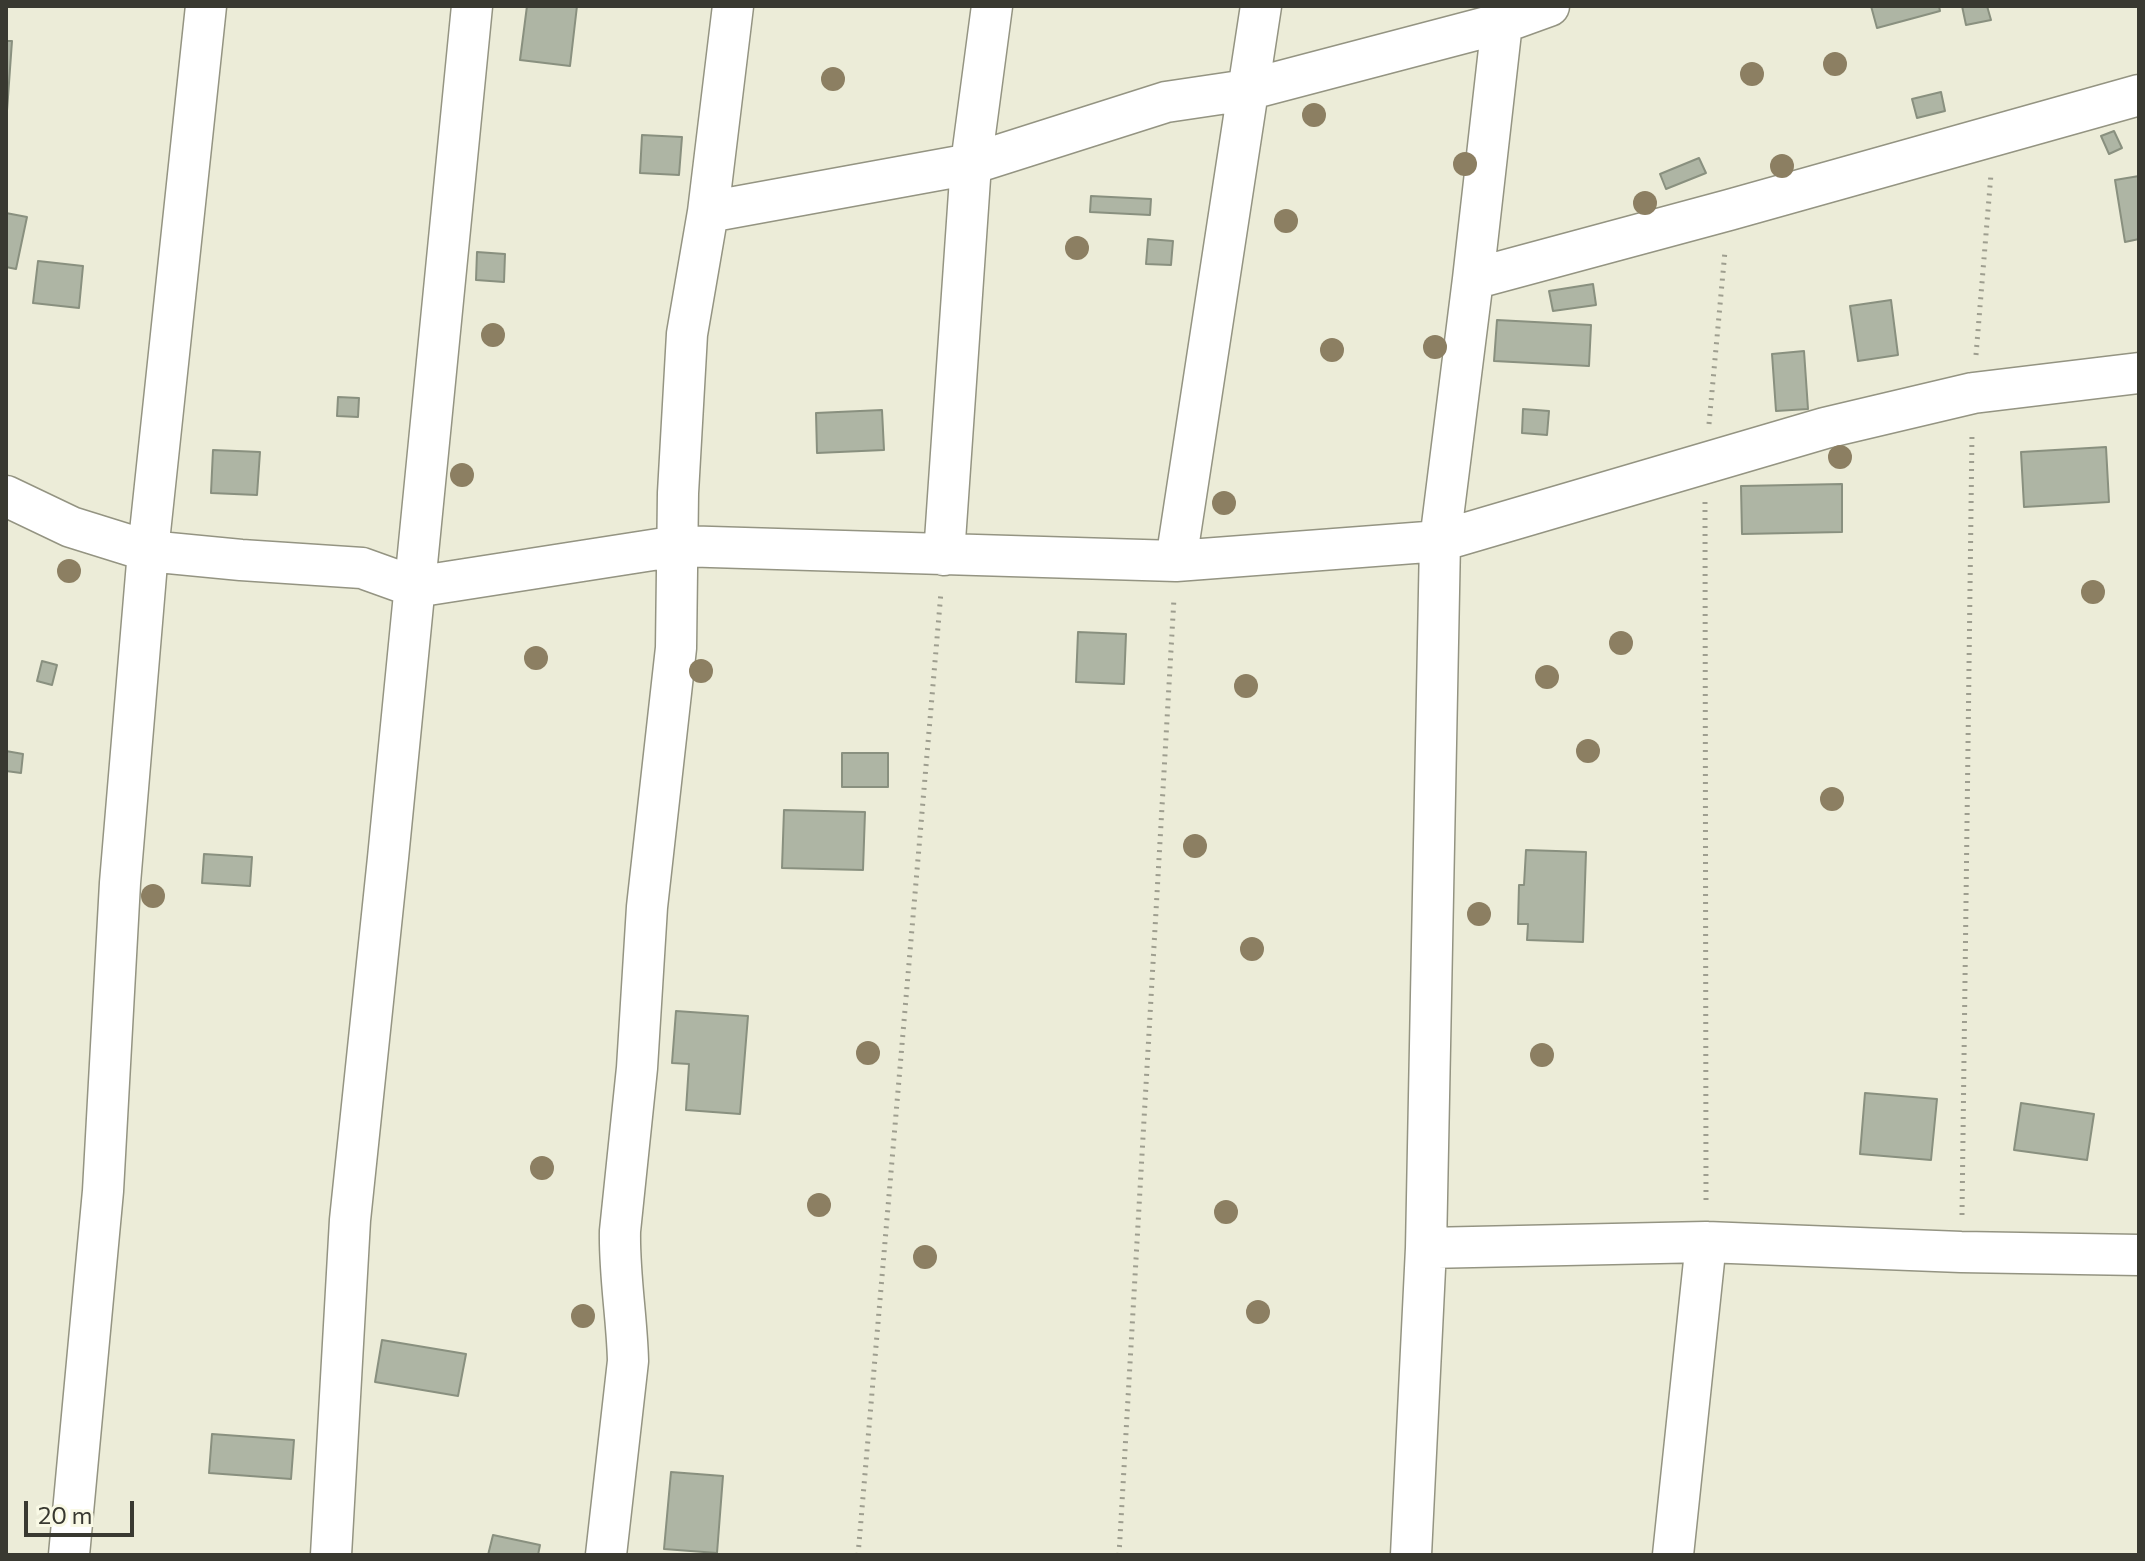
<!DOCTYPE html>
<style>
body{margin:0}
#map{position:relative;width:2145px;height:1561px;overflow:hidden;background:#ececd8;font-family:Commissioner,sans-serif}
canvas{display:block}
.frame{position:absolute;inset:0;border:8px solid #393931;pointer-events:none}
.scale{position:absolute;left:24px;top:1501px;width:110px;height:36px;box-sizing:border-box;border:4px solid #393931;border-top:0;padding-left:10px;font-size:24px;line-height:28px;white-space:nowrap;color:#393931;-webkit-text-stroke:6px #f9f9e5;paint-order:stroke}
</style>
<div id="map">
<canvas width="2145" height="1561"></canvas>
<div class="frame"></div>
<div class="scale">20 m</div>
</div>
<script>
const context = document.querySelector('canvas').getContext('2d');
context.lineJoin = 'round';
function fillPath(path, color) {
  context.fillStyle = color;
  context.fill(path, 'evenodd');
}
function trace(path, color, width, dash) {
  context.strokeStyle = color;
  context.lineWidth = width;
  context.lineCap = dash ? 'butt' : 'round';
  context.setLineDash(dash || []);
  context.stroke(path);
}
const building = new Path2D(`
 M527,6H577L570,66L520,60Z
 M1871,6H1939L1940,11L1877,28Z
 M1962,6H1987L1991,20L1966,25Z
 M6,41H12L6,125Z
 M1941,92L1945,111L1917,118L1912,99Z
 M2114,131L2122,148L2109,154L2101,136Z
 M642,135L682,137L679,175L640,173Z
 M1699,158L1706,173L1666,189L1660,174Z
 M2139,176V239L2125,242L2115,180Z
 M1091,196L1151,199L1150,215L1090,212Z
 M6,213L27,217L16,269L6,267Z
 M1148,239L1173,241L1171,265L1146,264Z
 M477,252L505,254L504,282L476,280Z
 M38,261L83,266L79,308L33,303Z
 M1593,284L1596,305L1553,311L1549,291Z
 M1891,300L1898,355L1858,361L1850,306Z
 M1497,320L1591,325L1589,366L1494,361Z
 M1804,351L1808,409L1776,411L1772,354Z
 M338,397L359,398L358,417L337,416Z
 M1523,409L1549,411L1547,435L1522,433Z
 M882,410L884,450L817,453L816,413Z
 M2106,447L2109,502L2024,507L2021,452Z
 M213,450L260,452L257,495L211,493Z
 M1842,484V532L1742,534L1741,486Z
 M1078,632L1126,634L1124,684L1076,682Z
 M42,661L57,665L52,685L37,681Z
 M6,751L23,754L21,773L6,771Z
 M842,753H888V787H842Z
 M784,810L865,812L863,870L782,868Z
 M1526,850L1586,852L1583,942L1527,940L1528,924H1518L1519,885H1524Z
 M204,854L252,857L250,886L202,883Z
 M676,1011L748,1016L740,1114L686,1110L689,1064L672,1063Z
 M1865,1093L1937,1099L1931,1160L1860,1154Z
 M2021,1103L2094,1114L2087,1160L2014,1150Z
 M382,1340L466,1354L458,1396L375,1382Z
 M212,1434L294,1440L291,1479L209,1473Z
 M671,1472L723,1476L717,1553L664,1549Z
 M493,1535L540,1545L538,1555H488Z`);
const path = new Path2D(`
 M1976,355L1991,174
 M1709,424L1725,251
 M1705,502L1706,1204
 M1962,1215L1972,433
 M858,1555L941,592
 M1119,1555L1174,598`);
const minor = new Path2D(`
 M708,212L971,164L1166,102L1247,90L1502,23L1549,6
 M1473,279L1729,210L2139,95
 M6,496L71,527L148,551L241,560L362,568L415,587L678,546L1176,561L1440,541L1825,428L1973,393L2139,373
 M944,555L971,164L992,6
 M1176,561L1261,6
 M1426,1248L1706,1242L1961,1252L2139,1255
 M69,1555L103,1191L120,883L148,551L206,6
 M331,1555L350,1220L388,858L472,6
 M606,1555L628,1361C627,1318 619,1274 620,1231L637,1068L647,907L676,648L678,493L687,334L708,212L733,6
 M1411,1555L1426,1248L1440,541L1473,279L1502,23
 M1673,1555L1706,1242`);
const trees = [
 [1835,64],
 [1752,74],
 [833,79],
 [1314,115],
 [1465,164],
 [1782,166],
 [1645,203],
 [1286,221],
 [1077,248],
 [493,335],
 [1435,347],
 [1332,350],
 [1840,457],
 [462,475],
 [1224,503],
 [69,571],
 [2093,592],
 [1621,643],
 [536,658],
 [701,671],
 [1547,677],
 [1246,686],
 [1588,751],
 [1832,799],
 [1195,846],
 [153,896],
 [1479,914],
 [1252,949],
 [868,1053],
 [1542,1055],
 [542,1168],
 [819,1205],
 [1226,1212],
 [925,1257],
 [1258,1312],
 [583,1316]
];
fillPath(building, '#aeb5a4');
trace(building, '#89907f', 2);
trace(minor, '#949482', 43);
trace(path, '#9e9e8f', 5, [2, 6]);
trace(minor, '#fff', 40);
context.fillStyle = '#8c7f62';
for (const [x, y] of trees) {
  context.beginPath();
  context.arc(x, y, 12, 0, 2 * Math.PI);
  context.fill();
}
</script>
